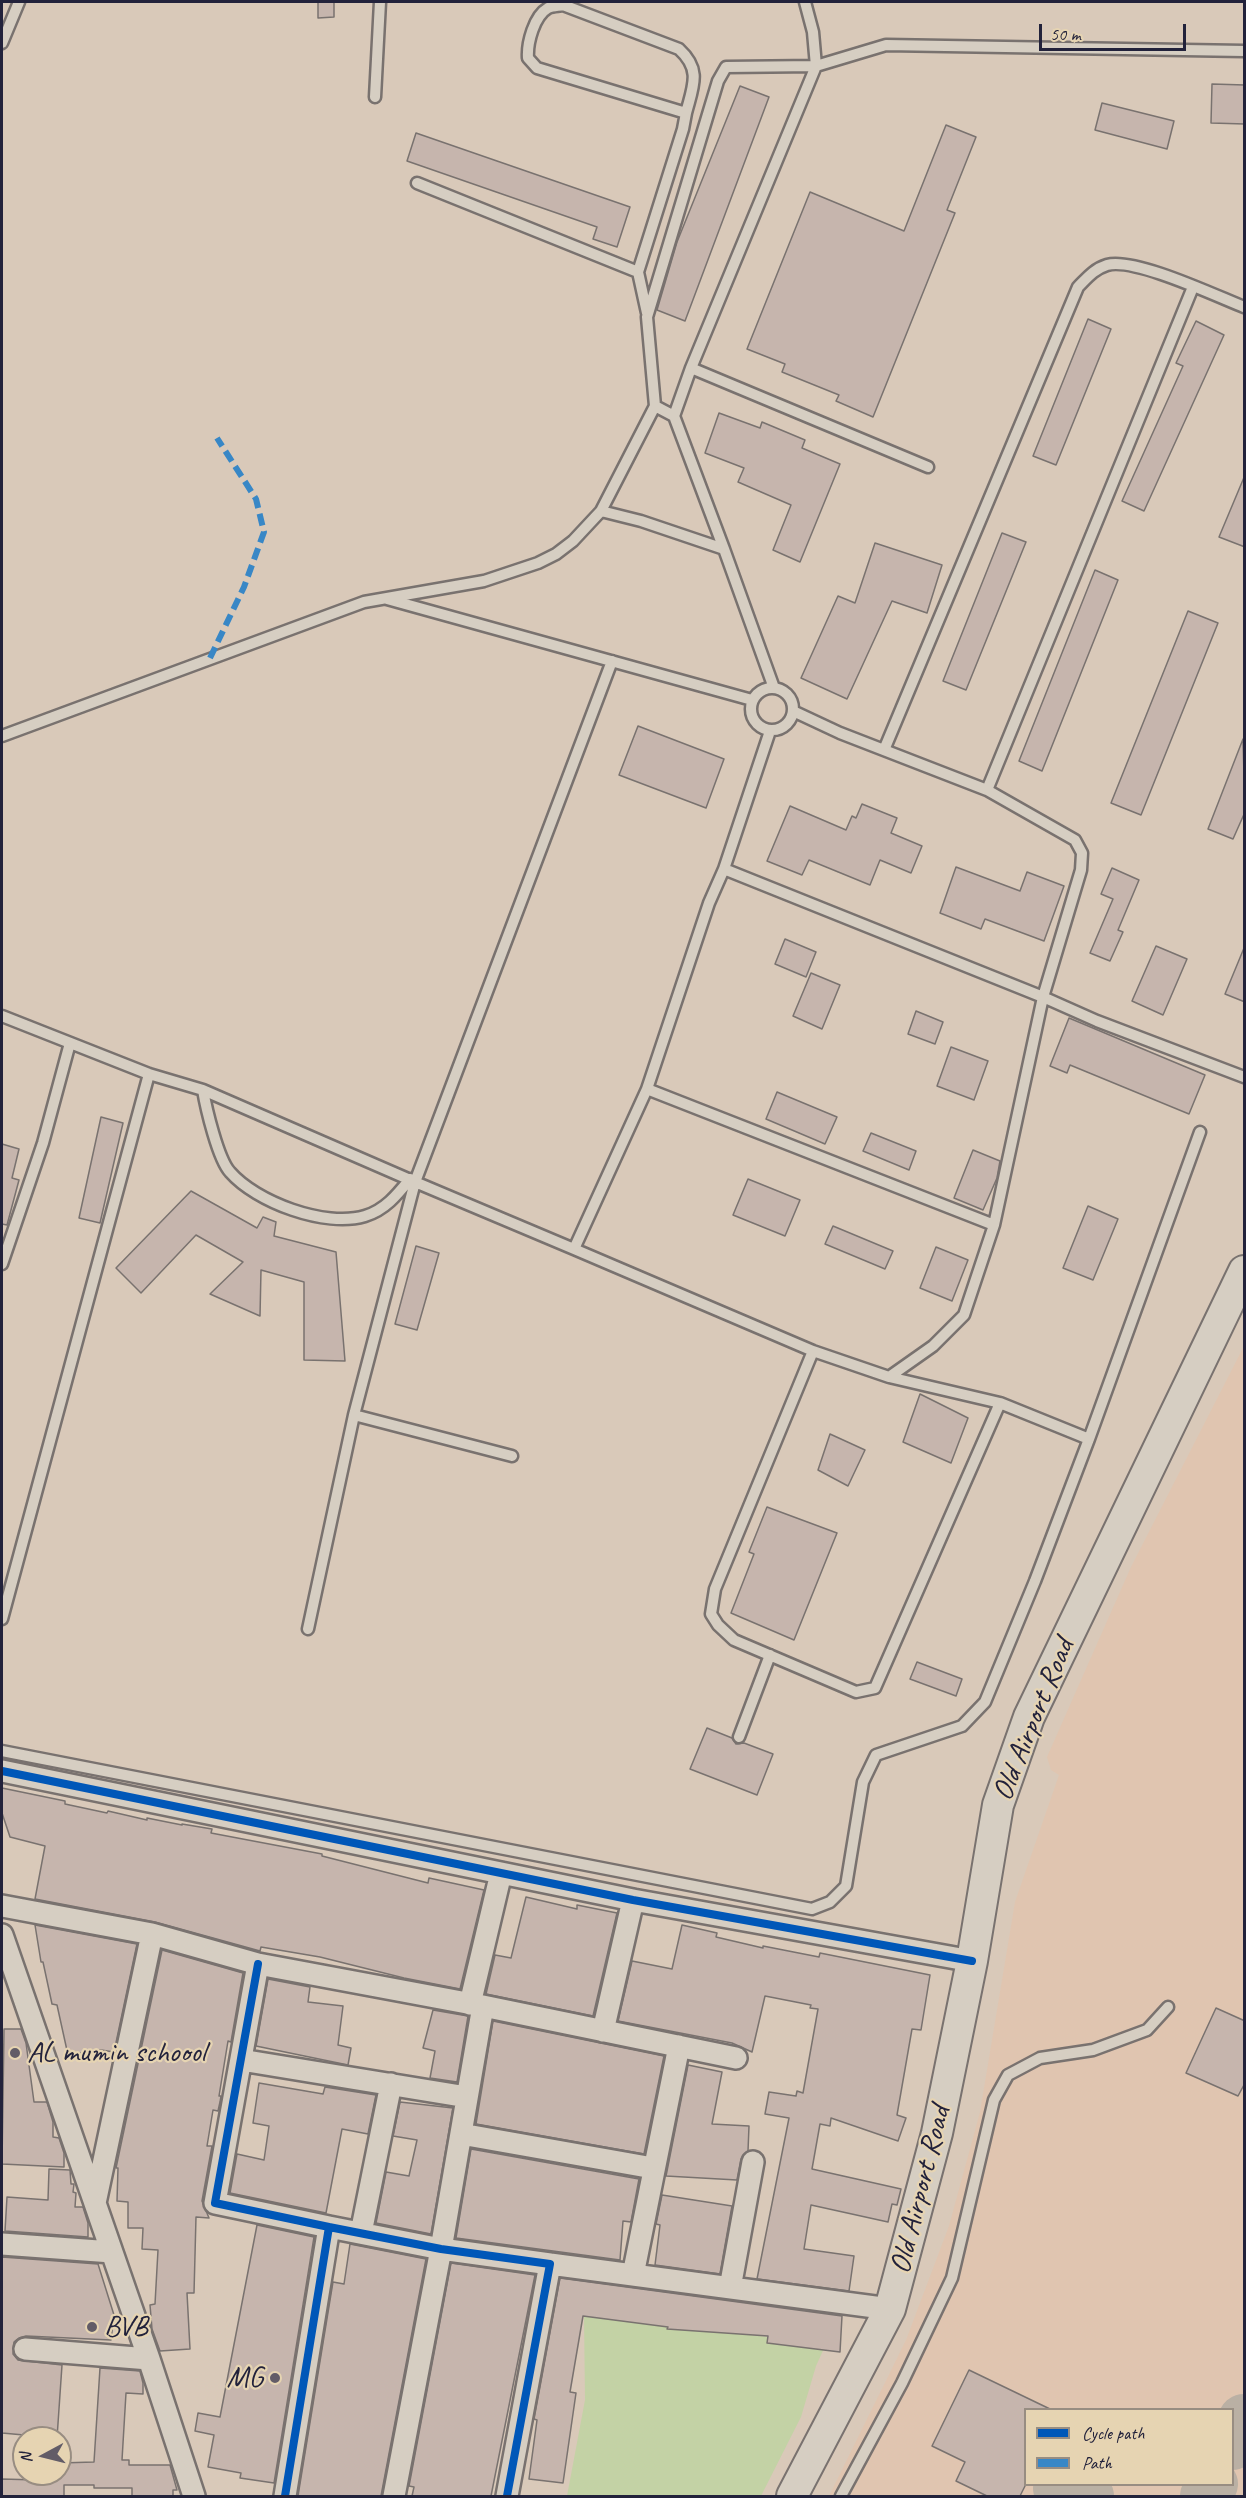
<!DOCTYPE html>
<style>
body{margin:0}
#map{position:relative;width:1246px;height:2498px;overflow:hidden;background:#d9c9b9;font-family:Caveat,sans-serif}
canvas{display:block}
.frame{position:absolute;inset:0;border:3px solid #22223b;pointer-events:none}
.legend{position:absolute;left:1024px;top:2408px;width:210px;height:78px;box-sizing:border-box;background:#e6d4b2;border:2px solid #988d82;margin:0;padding:8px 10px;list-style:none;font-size:18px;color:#22223b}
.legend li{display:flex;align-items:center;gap:12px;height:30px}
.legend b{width:30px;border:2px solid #988d82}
.north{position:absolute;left:12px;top:2426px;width:60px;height:60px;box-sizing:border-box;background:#e6d4b2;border:2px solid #988d82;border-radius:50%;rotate:263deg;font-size:16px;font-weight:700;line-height:24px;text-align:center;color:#22223b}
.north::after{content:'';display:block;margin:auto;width:21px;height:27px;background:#625c67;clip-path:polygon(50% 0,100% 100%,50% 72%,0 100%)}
.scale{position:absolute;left:1039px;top:24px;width:147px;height:27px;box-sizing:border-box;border:3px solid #22223b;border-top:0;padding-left:8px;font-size:18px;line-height:21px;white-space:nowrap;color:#22223b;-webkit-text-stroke:4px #e6d4b2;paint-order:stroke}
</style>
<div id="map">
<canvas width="1246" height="2498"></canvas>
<div class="frame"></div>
<ul class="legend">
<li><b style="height:8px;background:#0057b8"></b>Cycle path</li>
<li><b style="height:8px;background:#3887c6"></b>Path</li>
</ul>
<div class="north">N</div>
<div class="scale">50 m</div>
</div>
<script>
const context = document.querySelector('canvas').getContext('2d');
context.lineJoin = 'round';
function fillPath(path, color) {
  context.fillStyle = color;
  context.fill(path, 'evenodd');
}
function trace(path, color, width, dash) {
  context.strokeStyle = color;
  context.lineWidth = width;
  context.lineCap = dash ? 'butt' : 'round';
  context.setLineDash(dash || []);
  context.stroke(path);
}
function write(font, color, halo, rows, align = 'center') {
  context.font = font + ' Caveat,sans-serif';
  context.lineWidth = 4.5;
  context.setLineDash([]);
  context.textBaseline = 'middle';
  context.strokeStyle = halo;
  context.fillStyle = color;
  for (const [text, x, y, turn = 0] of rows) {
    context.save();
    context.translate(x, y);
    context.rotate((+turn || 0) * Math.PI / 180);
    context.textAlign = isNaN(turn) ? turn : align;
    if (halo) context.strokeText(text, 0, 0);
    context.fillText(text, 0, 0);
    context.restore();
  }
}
const built = new Path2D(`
 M1244,1346V2496H829L906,2340L949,2226L980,2112L1015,1902L1059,1775L1051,1770L1047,1757L1131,1567ZM1026,2410H1232V2484H1026Z`);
const green = new Path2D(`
 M584,2315L826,2344L816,2366L801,2417L761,2496H567L585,2400Z`);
const taxiway = new Path2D(`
 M1232,2444L1244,2420
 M1059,2488L1088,2496
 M1206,2496L1212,2484`);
const building = new Path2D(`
 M318,2H334V17L318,18Z
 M1212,84L1245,85V124L1211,123Z
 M740,86L769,97L685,321L657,310L677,242Z
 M1102,103L1174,121L1167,149L1095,130Z
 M946,125L976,137L947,210L955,213L873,417L836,401L839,395L782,372L785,364L747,349L810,192L904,231Z
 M416,133L630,207L617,247L593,239L597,227L407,161Z
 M1088,319L1111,329L1056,465L1033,456Z
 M1196,321L1224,335L1144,511L1122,501L1183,366L1176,363Z
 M719,413L760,428L762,422L805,440L802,448L840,464L800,562L773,550L791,505L738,482L744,468L705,453Z
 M1245,475V547L1219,537Z
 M1002,533L1026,542L966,690L943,681Z
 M875,543L942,565L927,613L892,601L847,699L801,678L838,596L855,603Z
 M1095,570L1118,580L1042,771L1019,761Z
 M1188,611L1218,623L1141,815L1111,803Z
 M638,726L724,759L706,808L619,775Z
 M1243,739L1245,812L1233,839L1208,829Z
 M862,804L897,818L891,833L922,846L911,873L880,860L870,885L809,860L802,875L767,861L790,806L846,830L852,816L856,818Z
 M956,867L1020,891L1027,872L1064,886L1044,941L985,919L981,929L940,913Z
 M1112,868L1139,880L1118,930L1123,932L1110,961L1090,953L1113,899L1101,894Z
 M785,939L816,952L806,977L775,964Z
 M1156,946L1187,959L1163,1015L1132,1001Z
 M1244,948H1245V1002L1225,994Z
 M811,973L840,985L822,1029L793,1016Z
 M916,1011L943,1022L935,1044L908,1034Z
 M1069,1018L1205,1075L1189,1114L1070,1065L1067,1073L1050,1066Z
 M951,1047L988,1061L974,1100L937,1086Z
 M777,1092L837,1117L825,1144L766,1119Z
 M101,1117L123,1123L100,1223L79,1218Z
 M871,1133L916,1151L909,1170L863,1151Z
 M2,1144L19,1149L12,1178L19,1180L7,1225L2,1224Z
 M973,1150L1000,1161L997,1178L983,1210L954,1198Z
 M748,1179L800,1200L785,1236L733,1215Z
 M191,1191L257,1228L263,1217L276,1222L274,1236L336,1252L345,1361L304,1360V1282L261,1270L260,1316L210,1294L243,1262L196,1235L141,1293L116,1268Z
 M1088,1206L1118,1219L1093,1280L1063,1268Z
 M833,1226L893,1251L885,1269L825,1244Z
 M416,1246L439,1253L417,1330L395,1324Z
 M936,1247L968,1260L952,1301L920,1288Z
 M920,1394L968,1418L951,1463L903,1442Z
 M830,1434L865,1450L848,1486L818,1470Z
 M767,1507L837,1533L794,1640L731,1613L754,1554L749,1552Z
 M917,1662L962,1679L956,1696L910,1679Z
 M707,1728L732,1738L736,1744L744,1743L773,1754L757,1795L690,1769Z
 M2,1788L65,1801V1804L107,1813L108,1811L147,1820V1818L182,1825V1824L212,1829L211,1833L322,1854V1856L428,1883L429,1878L484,1890L460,1989L404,1978L320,1957L261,1947L260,1951L155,1922L35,1899L45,1846L10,1837L2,1813Z
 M526,1897L577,1909V1905L617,1913L593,2016L486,1994L495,1955L511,1958Z
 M35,1925L137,1944L114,2052L101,2050L68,2055L57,2005L52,2004L43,1962H41Z
 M682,1925L717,1933L716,1937L763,1948V1946L819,1957L820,1953L930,1975L921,2030L912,2029L897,2115L906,2118L898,2141L831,2118L830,2126L820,2124L812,2169L901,2189L897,2205L892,2204L888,2222L811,2205L804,2249L854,2256L849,2291L757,2279L789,2118L765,2114L769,2092L796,2096L797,2091L803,2093L818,2009L810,2008L811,2005L765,1996L752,2052L732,2043L618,2021L632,1961L672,1969Z
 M162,1950L243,1973L231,2042L228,2041L219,2096H221L220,2102L218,2111L213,2110L207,2146H212L202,2201L209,2218L196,2217L194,2293H187L190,2349L160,2351L152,2329L150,2305L155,2304L158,2250L142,2249L143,2228H128V2202L117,2201L118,2168H116Z
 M268,1979L310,1987L308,2002L343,2006L338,2045L351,2048L348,2065L256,2046Z
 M1216,2008L1245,2021V2083L1238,2096L1186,2073Z
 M433,2010L468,2016L457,2082L430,2078L435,2051L423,2048Z
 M493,2021L664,2056L644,2154L476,2124Z
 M4,2029H21L26,2043L34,2102H47L53,2122V2137L59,2138L64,2153V2167L2,2164Z
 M688,2065L722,2072L712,2124L749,2126L748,2151L741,2159L737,2180L666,2176Z
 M259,2083L323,2094L325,2087L376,2095L368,2134L342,2129L326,2213L230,2193L237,2154L264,2160L269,2126L253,2123Z
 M400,2102L453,2108L431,2234L376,2223L386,2172L409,2176L417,2140L393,2136Z
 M471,2149L639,2179L631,2222L623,2221L620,2260L456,2238Z
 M49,2169L70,2170L71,2184H74L73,2192L76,2193L75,2207H83L88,2223V2237L5,2231L7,2197L48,2200Z
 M662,2195L732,2206L720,2274L655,2265L660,2225L656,2224Z
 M257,2225L314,2237L274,2483L240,2478L241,2473L208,2467L214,2435L195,2431L198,2413L220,2417Z
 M350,2244L426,2259L381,2496H298L333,2282L344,2284Z
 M2,2257L98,2264L114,2315L111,2340L26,2336L19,2338L14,2342L13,2354L18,2360L62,2365L57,2438L2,2433Z
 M451,2263L535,2275L491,2496H412L414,2487L409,2486Z
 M560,2278L842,2316L840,2352L767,2343L768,2336L667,2329L668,2327L583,2316L570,2392L576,2393L563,2483L529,2479L537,2420L534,2419Z
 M100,2368L140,2371L143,2383V2394L126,2393L122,2460H129V2465H170L177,2490H173V2496H132V2488H94V2485H64V2496H2V2479L37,2480V2474H60V2463L94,2462Z
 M969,2370L1050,2409H1026V2484L1020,2496H987L956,2481L965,2462L932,2446Z`);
const service = new Path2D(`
 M2,43L19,2
 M375,97L380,2
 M417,183L638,272L647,313
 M638,272L683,129L686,113L537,68L528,58C527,43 534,16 548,8C552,6 558,6 563,5L679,49C702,70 693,86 686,113
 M691,368L928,467
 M655,406L674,416L724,549
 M674,416L691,368L816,66L813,32L805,2
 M601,511L641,521L724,549L774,688
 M387,599L752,700
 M751 709a21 21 0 1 1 42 0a21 21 0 1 1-42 0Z
 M793,711L840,733L987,790L1075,840L1082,853L1081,870L1043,997L1097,1021L1244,1077
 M2,736L364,602L484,581L538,563L556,554L573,541L601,511L655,406L647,317L718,81L726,67L816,66L886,45L1244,51
 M884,750L1078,287C1087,278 1094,269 1107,265C1134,257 1216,296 1244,307
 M987,790L1193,287
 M724,869L1043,997L994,1225L964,1315L933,1346L889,1377L813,1351L574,1249L647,1089L709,903L724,869L770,731
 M2,1016L149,1074L203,1090L415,1182L574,1249
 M647,1089L994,1225
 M203,1090C206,1108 218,1159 230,1172C256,1202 325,1228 365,1216C385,1210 397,1195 410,1179
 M2,1264L43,1143L70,1043
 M813,1351L715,1589L711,1614L718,1625L734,1640L856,1692L875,1688L1000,1403
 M354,1415L512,1456
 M1089,1439L1200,1132
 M2,1619L149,1074
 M308,1629L354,1415L415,1182L612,661
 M739,1737L770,1655
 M2,1751L812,1909L830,1902L846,1886L863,1782L876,1755L962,1726L985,1702L1035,1581L1089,1439L1000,1403L889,1377
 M841,2496L902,2383L952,2278L994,2100L1008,2075L1040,2058L1093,2050L1147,2030L1168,2007`);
const minor = new Path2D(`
 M2,1771L633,1900L972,1961
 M2,1906L152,1934L95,2203
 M152,1934L258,1964L483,2006L736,2058
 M2,1935L149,2359L194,2496
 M258,1964L215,2203L329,2227L285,2496
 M470,2004L501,1873
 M603,2031L633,1900
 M241,2060L467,2097
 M461,2134L653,2168
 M329,2227L441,2249L550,2264L507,2496
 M361,2233L391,2084
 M2,2244L112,2252
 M550,2264L890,2309
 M633,2275L679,2046
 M730,2288L753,2162
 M25,2349L149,2359
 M394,2496L441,2249L483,2006`);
const secondary = new Path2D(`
 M792,2496L890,2309L937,2133L972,1961L998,1805L1029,1717L1244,1271`);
const quiet = new Path2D(`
 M210,658L244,587L264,532L256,499L217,438`);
const cycleway = new Path2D(`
 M2,1771L633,1900L972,1961
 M258,1964L215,2203L329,2227L285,2496
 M329,2227L441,2249L550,2264L507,2496`);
const markers = [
 [15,2053,6,"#625c67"],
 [92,2327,6,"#625c67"],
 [275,2378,6,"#625c67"]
];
const streetNames = [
 ["Old Airport Road",1034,1720,-68],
 ["Old Airport Road",921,2190,-76]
];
const poiNames = [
 ["AL mumin schoool",27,2053],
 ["BVB",104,2327],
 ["MG",263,2378,"right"]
];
fillPath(built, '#e0c5b0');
fillPath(green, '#c3d2a5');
trace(taxiway, '#bab0a4', 52);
fillPath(building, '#c6b5ad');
trace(building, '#79726f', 1.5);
trace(service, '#79726f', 15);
trace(minor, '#79726f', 26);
trace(secondary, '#79726f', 34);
trace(service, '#d6cec2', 10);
trace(minor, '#d6cec2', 21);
trace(secondary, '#d6cec2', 30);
trace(quiet, '#3887c6', 6, [12, 6]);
trace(cycleway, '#0057b8', 8);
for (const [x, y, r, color] of markers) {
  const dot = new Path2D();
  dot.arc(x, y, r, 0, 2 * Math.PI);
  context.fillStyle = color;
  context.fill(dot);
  trace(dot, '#e6d4b2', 2);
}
write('30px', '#22223b', '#e6d4b2', streetNames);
write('30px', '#22223b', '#e6d4b2', poiNames, 'left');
</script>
